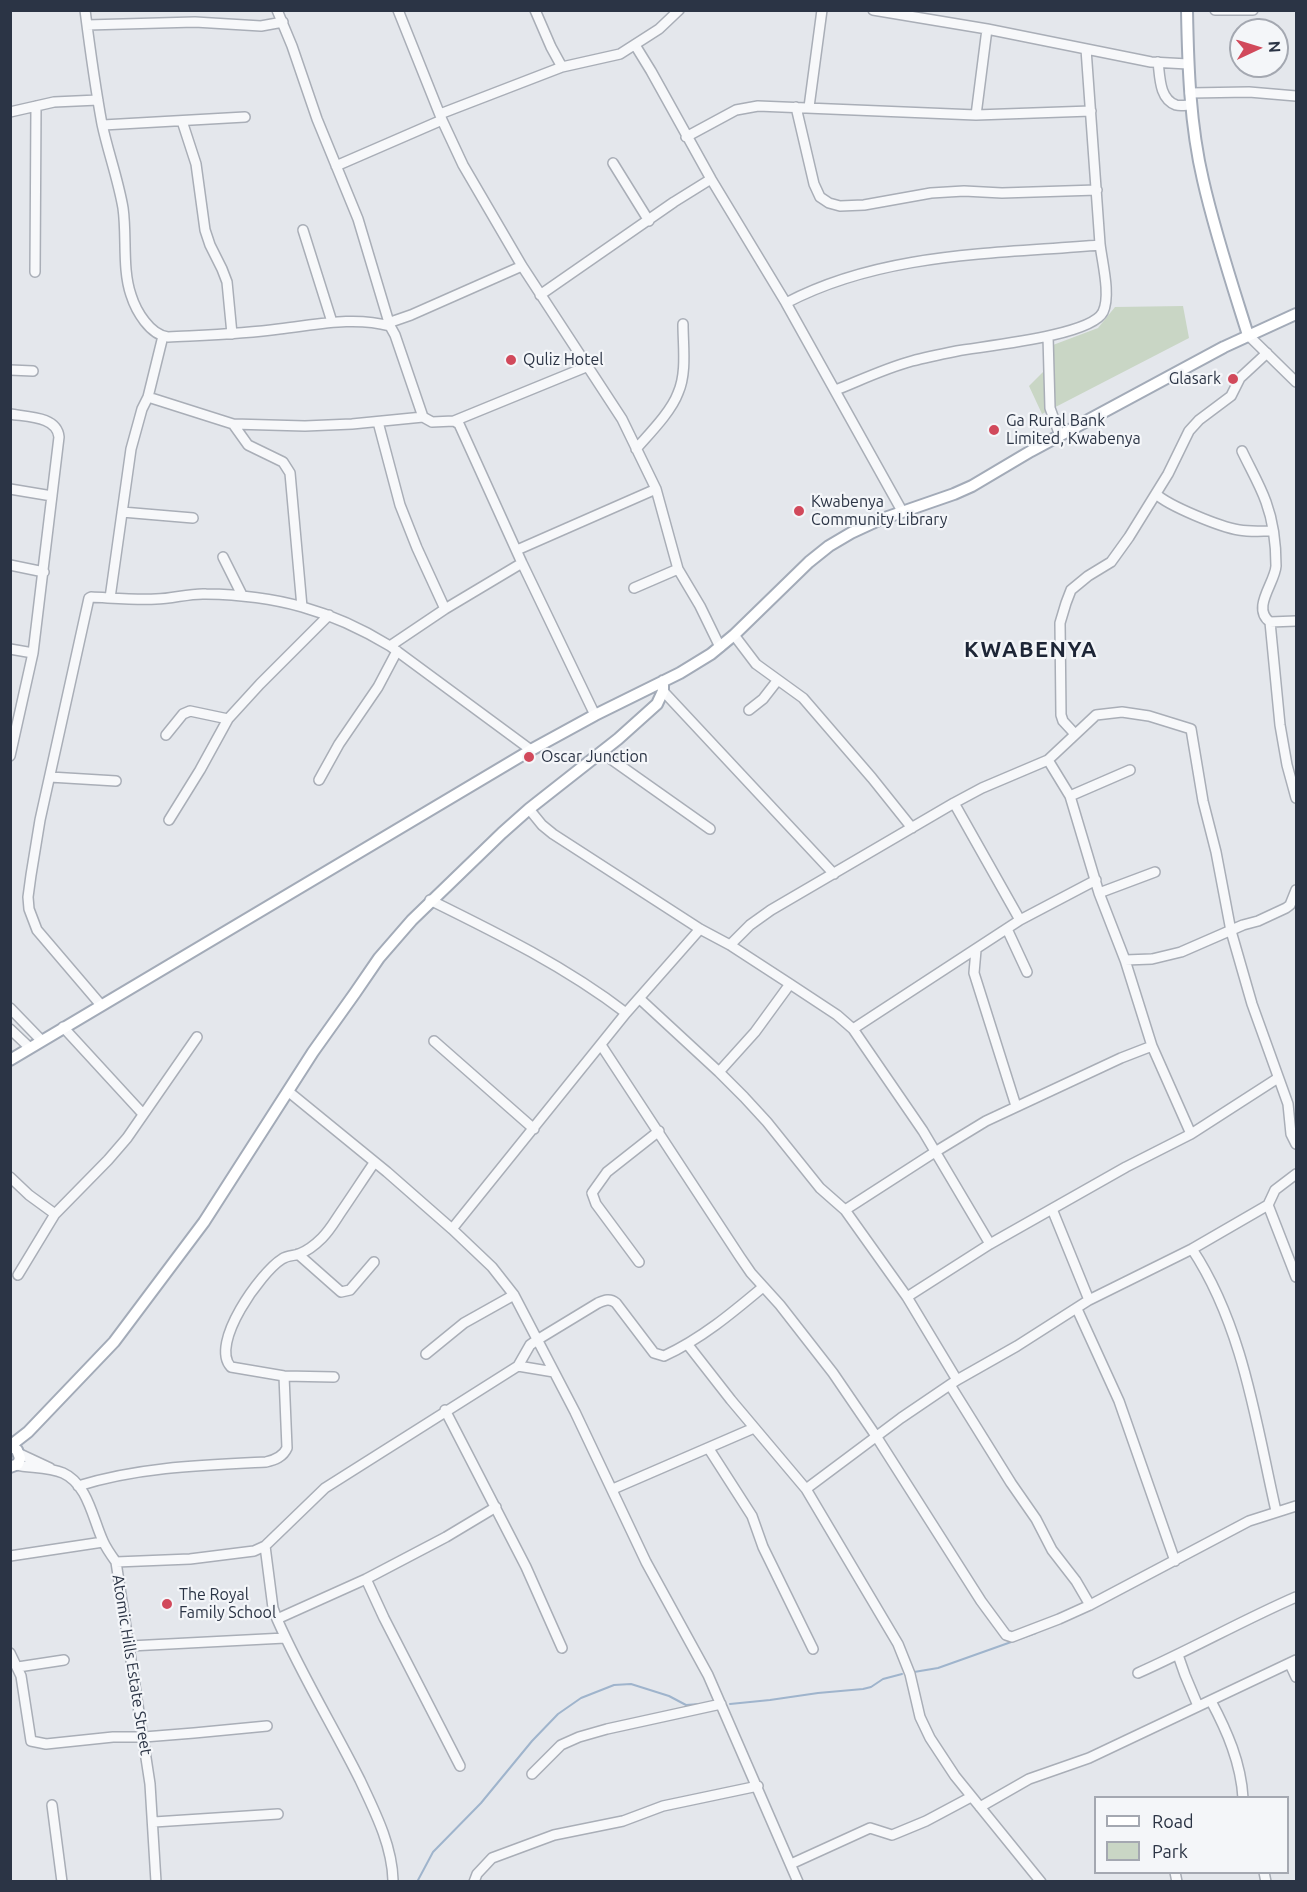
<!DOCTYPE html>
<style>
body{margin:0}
#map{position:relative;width:1307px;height:1892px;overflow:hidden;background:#e4e7ec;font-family:Ubuntu,sans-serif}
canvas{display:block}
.frame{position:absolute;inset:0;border:12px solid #2b3445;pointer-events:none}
.legend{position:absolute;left:1094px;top:1796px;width:195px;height:78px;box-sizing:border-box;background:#f4f6f9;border:2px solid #a4a8b1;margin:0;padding:8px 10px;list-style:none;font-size:18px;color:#2b3445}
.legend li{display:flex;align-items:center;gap:12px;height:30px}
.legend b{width:30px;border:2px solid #a4a8b1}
.north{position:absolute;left:1229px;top:18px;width:60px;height:60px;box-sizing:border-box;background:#f4f6f9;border:2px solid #a4a8b1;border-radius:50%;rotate:86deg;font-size:16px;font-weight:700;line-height:24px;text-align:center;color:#2b3445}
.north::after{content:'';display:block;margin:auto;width:21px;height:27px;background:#d1495b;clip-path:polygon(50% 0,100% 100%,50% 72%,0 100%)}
</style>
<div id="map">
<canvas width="1307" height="1892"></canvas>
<div class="frame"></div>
<ul class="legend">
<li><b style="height:8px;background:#fff"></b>Road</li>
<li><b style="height:16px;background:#c9d6c5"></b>Park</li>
</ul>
<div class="north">N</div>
</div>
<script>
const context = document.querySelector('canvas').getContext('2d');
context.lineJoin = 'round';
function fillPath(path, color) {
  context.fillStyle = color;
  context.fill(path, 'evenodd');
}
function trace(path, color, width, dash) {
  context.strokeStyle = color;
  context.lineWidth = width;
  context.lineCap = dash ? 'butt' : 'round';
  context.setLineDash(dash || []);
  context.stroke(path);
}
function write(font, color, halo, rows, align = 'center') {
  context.font = font + ' Ubuntu,sans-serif';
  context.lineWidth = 4.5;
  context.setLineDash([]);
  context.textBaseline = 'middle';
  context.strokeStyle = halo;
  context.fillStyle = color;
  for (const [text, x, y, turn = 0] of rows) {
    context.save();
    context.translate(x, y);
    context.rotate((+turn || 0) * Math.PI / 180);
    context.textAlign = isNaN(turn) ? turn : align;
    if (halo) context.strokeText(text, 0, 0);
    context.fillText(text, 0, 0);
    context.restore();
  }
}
const green = new Path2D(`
 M1183,306L1189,338L1042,414L1029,386L1051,364L1053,345L1098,328L1115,307Z`);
const stream = new Path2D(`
 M1019,1639L1036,1633
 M914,1672L938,1668L1014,1641
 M730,1704L770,1700L818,1693L863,1689L871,1687L883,1679L902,1674
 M417,1882L433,1852L481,1803L532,1741L558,1714L581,1698L614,1685L631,1684L669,1696L686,1705L700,1704`);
const minor = new Path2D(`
 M85,10C90,49 95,86 102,124C108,152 118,179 123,208C127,236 122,269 131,295C136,311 150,335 168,337C206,335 243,334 279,329C316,325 353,316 390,326
 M277,10L292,46L317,119L358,219L390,326L395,335L423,417L432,422L454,421L459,424L522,563L595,715
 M398,10L442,120L463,165L522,266L622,419L656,489L678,569L700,606L720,647
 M535,10L551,47L562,67
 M873,10L987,29L1151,62L1188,64
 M1215,10H1253
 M87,25L195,22L261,26L283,22
 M635,45L651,71L711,179L786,303L902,511
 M1158,62C1160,76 1159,99 1176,105C1180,106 1187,105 1191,105
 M1190,93L1249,92L1296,96
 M796,107L814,184L820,197L829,203L840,206L864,205L931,193L964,191L1002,193L1097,190
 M809,107L822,10
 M10,112L54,102L98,100
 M440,114L562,67L620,54L659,29L679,10
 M976,115L987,29
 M182,121L196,164L205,230L210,245L222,269L227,282L232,334
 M103,125L245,117
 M686,137L736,110L758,106L976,115L1091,111
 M613,163L649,221
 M336,166L442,120
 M303,230L332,322
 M35,272L36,106
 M540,295L674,202L711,179
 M786,303C883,252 995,254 1100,245
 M388,323L411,315L522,266
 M1248,335L1296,382
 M1048,336L1050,408L1060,436
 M10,370L33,371
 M836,390C861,380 886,368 912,361C927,357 942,354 957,351C984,346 1091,336 1103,312C1111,295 1102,262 1100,244C1095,179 1091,114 1086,49
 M148,397L233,424L305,426L352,424L423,417
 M10,414C27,417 57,416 59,437L33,653L10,756
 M454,421L586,367
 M378,422L400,505L417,548L445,609
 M233,424L248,445L283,462L290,473L302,607
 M636,449C649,434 671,412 678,393C687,373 683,346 683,324
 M1242,451C1250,468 1260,485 1266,502C1273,521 1276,546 1276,566C1275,583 1251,608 1270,622L1280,725L1287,765L1296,798
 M10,489L52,496
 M1156,494C1169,506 1220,527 1239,530C1250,532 1261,531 1272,531
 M122,512L193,518
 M517,550L656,489
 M223,557L242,595
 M10,565L44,572
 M634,588L678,569
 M110,598L131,449L142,409L148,397L163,336
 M1270,622L1296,621
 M734,635L756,664L803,698L872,778L912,828
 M390,646L445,609L522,563
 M10,649L33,653
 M663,691L834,874
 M749,710L763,699L777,681
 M1075,734L1063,721L1061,715L1060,623L1066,603L1071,590L1088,576L1111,562L1129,537L1168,474L1189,431L1199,420L1231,396L1240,378L1267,353
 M166,735L183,714L190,711L228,719
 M601,752L710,829
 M1048,760L1070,796L1099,893L1125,960L1152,1046L1191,1134
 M50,777L116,781
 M319,780L339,744L378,687L397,651
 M1070,796L1130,770
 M954,803L1020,920
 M529,809L542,825L553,834L700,929L730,945L790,984L837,1015L853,1029L923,1131L990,1244
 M169,820L200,770L228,719L260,684L329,615
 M1099,893L1155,872
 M430,900C499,934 566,967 626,1013
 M1007,929L1027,972
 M730,945L750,925L771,910L954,803L982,788L1048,760L1096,715L1122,712L1149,716L1191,729L1203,801L1216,852L1231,931L1252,1004L1288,1104L1291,1134L1296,1144
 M976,950L974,973L1016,1106
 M1125,960L1152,959L1181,952L1243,925L1258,921L1286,908L1290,905L1296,890
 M640,999L719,1072L744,1097L767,1122L820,1188L845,1210L907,1297L957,1380
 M101,1005L37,930L29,909L28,897L31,875L40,820L89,598L91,597C113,598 135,600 156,599C173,599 189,593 206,594C276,595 331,610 390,646L531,750
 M10,1008L41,1040
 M63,1027L143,1114
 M10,1029L29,1047
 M853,1029L1020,920L1096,880
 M434,1041L534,1129
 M601,1045L740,1257L751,1273L780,1305L833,1373L876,1436L981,1601L1006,1635L1012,1637L1059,1619L1090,1605L1249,1521L1296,1506
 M719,1072L755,1032L790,984
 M289,1092L387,1172L452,1229L492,1267L514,1295L575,1412L646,1562L708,1675L798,1882
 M1296,1174L1275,1190L1268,1205L1296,1277
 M10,1177L29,1195L55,1214
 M1052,1209L1089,1300
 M845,1210L935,1152L986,1121L1121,1058L1152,1046
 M452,1229L626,1013L700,929
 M1192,1249C1243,1326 1256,1423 1276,1511
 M298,1254L341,1292L350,1290L374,1262
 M639,1262L596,1204L592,1193L607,1172L659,1131
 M18,1275L55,1214L108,1160L127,1138L197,1037
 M907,1297L990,1244L1126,1167L1191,1134L1278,1078
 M1077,1309L1119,1401L1175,1561
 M688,1345L731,1400L806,1489L898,1644L910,1674L920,1717L930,1738L955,1776L1041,1882
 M426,1354L464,1323L514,1295
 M518,1366L554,1372
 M334,1377L284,1376L231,1367C209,1344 261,1272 282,1259C288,1255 294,1256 299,1254C307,1251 316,1244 322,1238C330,1230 335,1221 341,1212C352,1196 363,1179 374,1163
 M950,1385L1011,1483L1036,1519L1052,1550L1076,1581L1090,1605
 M445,1410L526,1567L562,1648
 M709,1449L752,1516L763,1547L813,1649
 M20,1454L50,1468
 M16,1465C31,1468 49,1467 63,1473C88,1484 93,1520 103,1541C106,1548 111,1555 116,1562L150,1784L156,1882
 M78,1486C138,1467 203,1465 266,1462C275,1460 283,1457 287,1448L284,1376
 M613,1489L754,1428
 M806,1489L901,1418L957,1380L1017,1346L1089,1300L1192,1249L1268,1205
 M265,1546L273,1608L277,1619C301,1674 333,1726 360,1780C375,1812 392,1845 393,1880
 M10,1556L103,1542
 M116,1562L190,1559L254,1551L265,1546L325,1488L518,1366L530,1345L537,1340L598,1303C605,1300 610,1298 616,1303L654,1353L664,1356C701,1339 732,1313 763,1287
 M366,1579L384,1618L460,1766
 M277,1619L366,1579L446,1537L496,1507
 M130,1646L285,1638
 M10,1653L21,1676L31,1741L46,1744L113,1737H144L194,1733L267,1726
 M1178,1655L1185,1675L1198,1706
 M1290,1664L1296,1677
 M18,1667L64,1660
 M1138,1673C1192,1649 1243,1620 1296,1597
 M1211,1701C1227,1731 1241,1763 1243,1798
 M532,1774L561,1745L579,1737L607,1729L721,1704
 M52,1805L62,1882
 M980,1807L1029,1779L1089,1758L1296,1660
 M154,1822L278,1814
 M791,1864L870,1828L892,1835L897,1833L926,1821L971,1797
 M1175,1872L1177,1882
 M1264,1872L1266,1882
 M474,1882L477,1874L492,1858L554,1835L623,1821L663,1806L758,1786`);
const major = new Path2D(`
 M1187,10C1188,67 1190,125 1203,180C1215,233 1232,284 1248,335
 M10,1060L531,750L595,715L680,673L711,654L734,635L809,562L829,546L851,533L879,520L954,494L972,486L1031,451L1224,347L1296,314
 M10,1446L28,1432L114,1342L204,1222L313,1052L355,993L379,958L412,920L502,833L529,809L618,739L657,704L663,691V681
 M10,1446L17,1450L20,1458L18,1464L10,1467`);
const markers = [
 [511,360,6,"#d1495b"],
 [1233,379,6,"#d1495b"],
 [994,430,6,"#d1495b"],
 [799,511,6,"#d1495b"],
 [529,757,6,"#d1495b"],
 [167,1604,6,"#d1495b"]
];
const poiNames = [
 ["Quliz Hotel",523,360],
 ["Glasark",1221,379,"right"],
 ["Ga Rural Bank",1006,421],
 ["Limited, Kwabenya",1006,439],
 ["Kwabenya",811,502],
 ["Community Library",811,520],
 ["Oscar Junction",541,757],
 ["The Royal",179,1595],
 ["Family School",179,1613]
];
const streetNames = [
 ["Atomic Hills Estate Street",132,1665,81]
];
const districtNames = [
 ["KWABENYA",1031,650]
];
fillPath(green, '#c9d6c5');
trace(stream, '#9fb4cc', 2);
trace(minor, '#a9aeb7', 12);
trace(major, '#a3abb8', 14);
trace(minor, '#f7f8fa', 9);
trace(major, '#fff', 10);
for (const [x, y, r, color] of markers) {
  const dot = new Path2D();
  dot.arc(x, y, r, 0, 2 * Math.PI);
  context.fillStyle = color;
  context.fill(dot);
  trace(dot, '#f4f6f9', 2);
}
write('16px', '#2b3445', '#f4f6f9', poiNames, 'left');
write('16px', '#2b3445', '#f4f6f9', streetNames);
context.letterSpacing = '1.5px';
write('bold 22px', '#1d2536', '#f4f6f9', districtNames);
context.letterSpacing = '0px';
</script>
